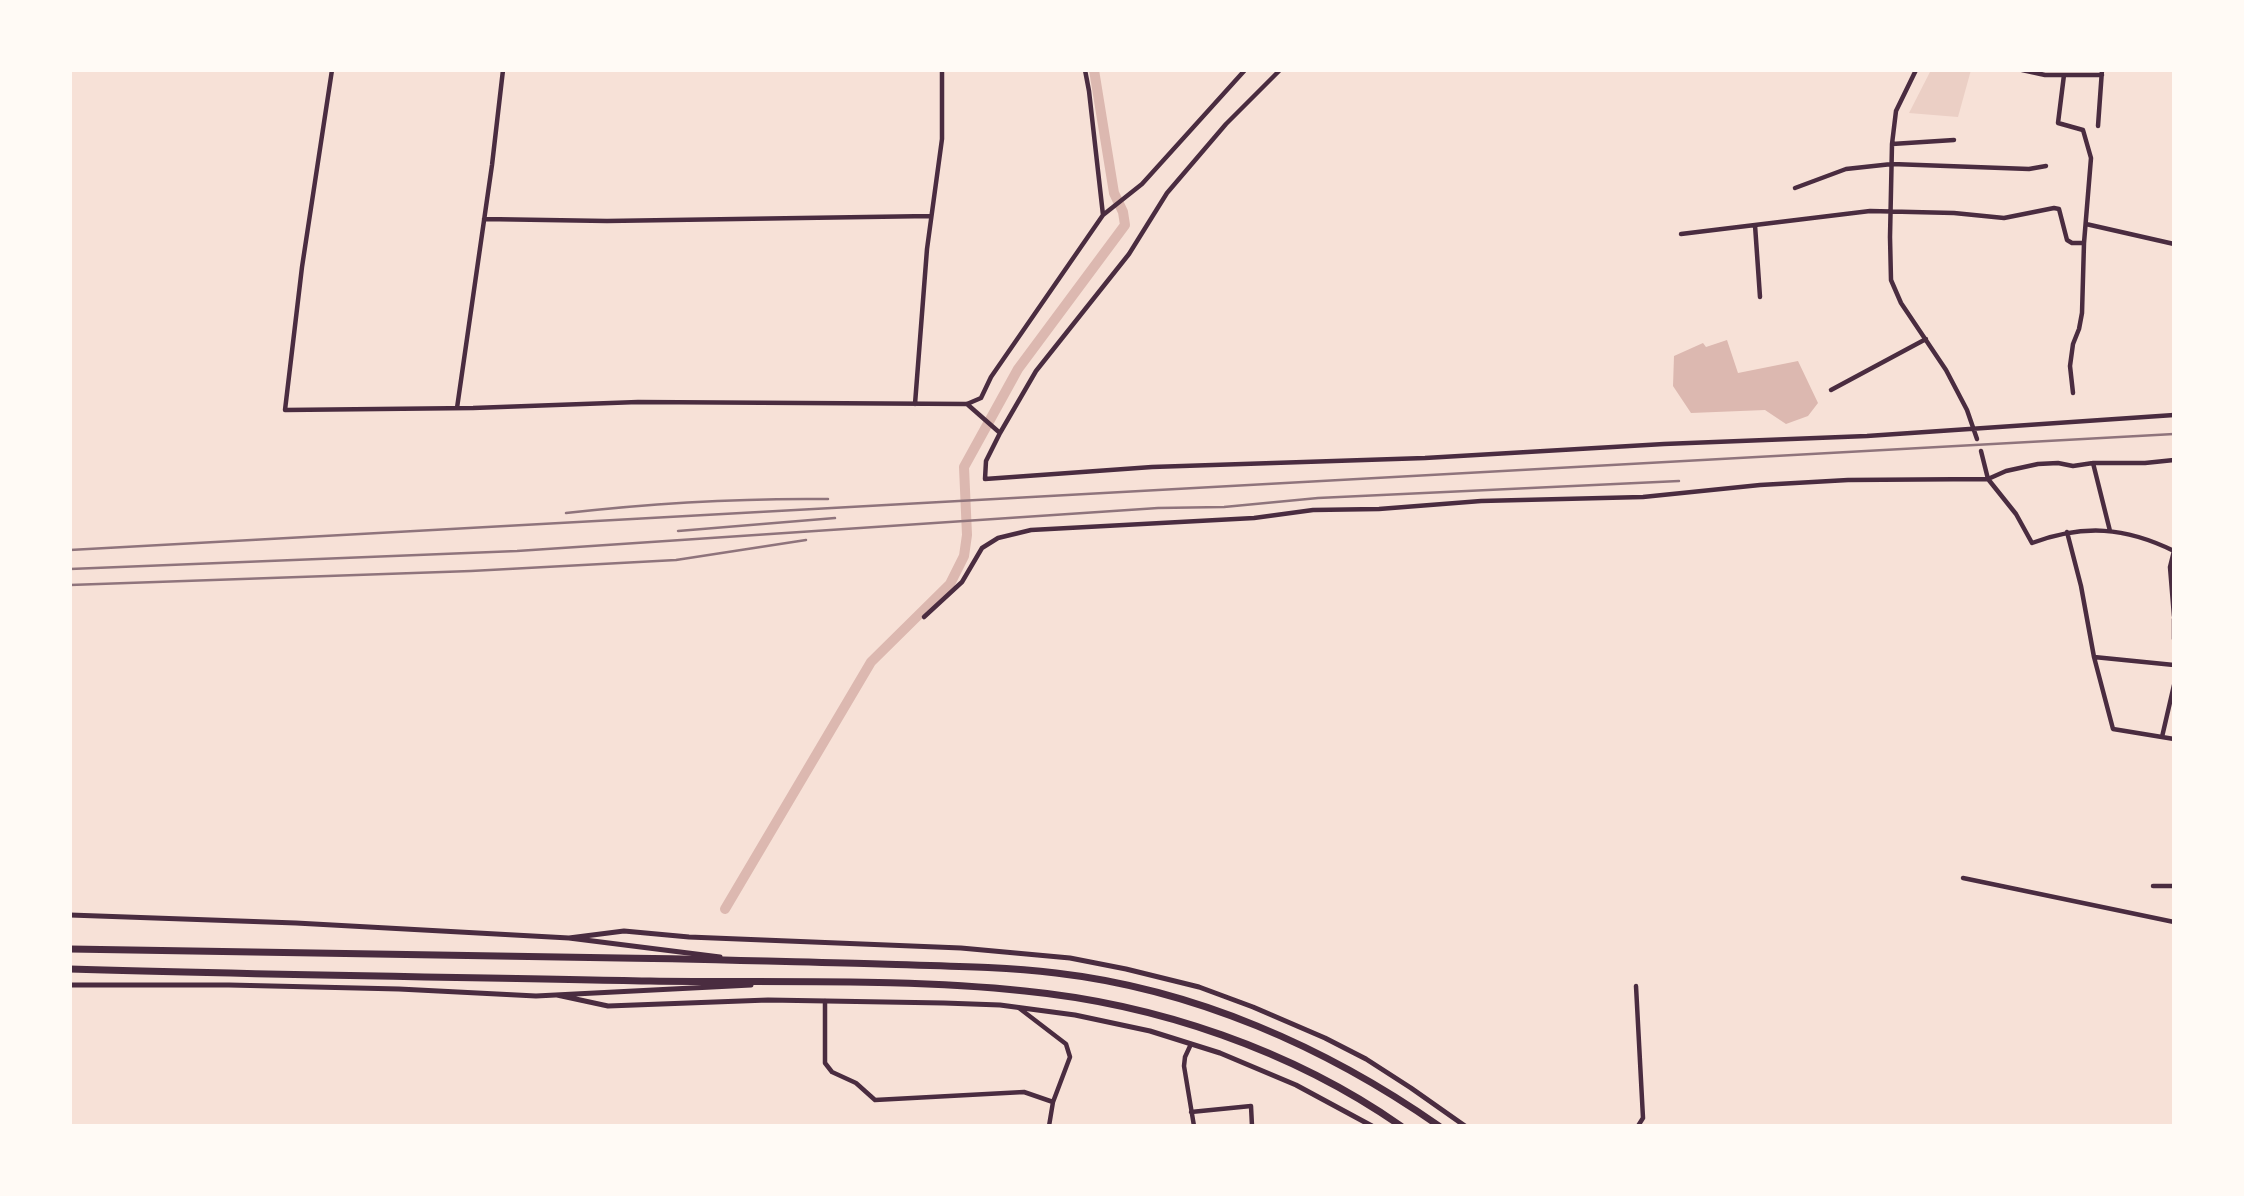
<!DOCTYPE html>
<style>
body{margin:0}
#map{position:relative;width:2244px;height:1196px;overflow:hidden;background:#f7e1d7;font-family:Merriweather,serif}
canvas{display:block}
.frame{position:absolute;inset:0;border:72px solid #fffaf5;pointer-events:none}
</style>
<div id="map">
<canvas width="2244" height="1196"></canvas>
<div class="frame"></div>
</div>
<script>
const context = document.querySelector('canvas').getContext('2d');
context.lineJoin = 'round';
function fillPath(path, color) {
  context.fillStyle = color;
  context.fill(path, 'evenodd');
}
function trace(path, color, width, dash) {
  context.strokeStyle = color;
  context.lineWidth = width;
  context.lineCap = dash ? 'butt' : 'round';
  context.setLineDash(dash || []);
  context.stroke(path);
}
const green = new Path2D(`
 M1931,70H1971L1958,117L1909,113Z`);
const water = new Path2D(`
 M1727,340L1738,373L1798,361L1818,403L1808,416L1786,424L1765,410L1691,413L1673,386L1674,356L1703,343L1706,347Z`);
const canal = new Path2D(`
 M725,909L871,662L950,584L964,556L967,535L964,467L1018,369L1125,225L1123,212L1114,193L1094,70`);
const minor = new Path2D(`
 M332,70L302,267L285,410L473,408L638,402L967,404L981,398L991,377L1103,215L1142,184L1245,70
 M1085,70L1089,91L1103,215
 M1280,70L1226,124L1167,193L1129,254L1036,371L1000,433L986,461L985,479L1152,467L1425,458L1664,444L1867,436L2174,415
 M1916,70L1896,111L1892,144L1890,237L1891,280L1901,303L1946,370L1967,410L1977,439
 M2022,70L2045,75H2064L2058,123L2083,130L2091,158L2084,243L2082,313L2079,329L2073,344L2070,366L2073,393
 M2064,75H2102
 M2098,126L2102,70
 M1892,144L1954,140
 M1795,188L1846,169L1892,164L2029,169L2046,166
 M484,219L607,221L931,216
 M2086,224L2174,244
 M1755,225L1760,297
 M1681,234L1870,211L1954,213L2004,218L2054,208L2059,209L2067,240L2072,243H2084
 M1831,390L1926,339
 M915,404L927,249L942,139V70
 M967,404L1000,433
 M457,408L492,165L503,70
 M2174,460L2145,463H2093L2073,466L2058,463L2038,464L2006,471L1988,479L2016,514L2032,543C2084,524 2125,527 2174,551L2170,567L2174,616
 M2093,463L2110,531
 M2067,532L2081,586L2094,657L2113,729L2174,739
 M924,617L962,582L982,548L998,538L1031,530L1254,518L1313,510L1379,509L1481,501L1643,497L1760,485L1848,480L1988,479L1981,451
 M2174,619V639
 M2094,657L2174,665
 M2162,737L2174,685
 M1963,878L2174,922
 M2153,886H2174
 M1636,986L1643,1118L1638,1126
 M825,1001V1063L832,1072L856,1083L875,1100L1024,1092L1053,1102
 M1019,1008L1066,1044L1070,1057L1053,1102L1049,1126
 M1191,1044L1185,1057L1184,1066L1194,1126
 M1191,1112L1251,1106L1252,1126`);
const tertiary = new Path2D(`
 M70,915L296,923L569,938L720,957
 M569,938L624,931L689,937L961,948L1070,958L1126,969L1199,987L1253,1007L1325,1038L1366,1059L1411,1088L1465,1126
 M70,985H229L399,989L536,996L751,985
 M557,995L608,1006L768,1000L944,1003L1000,1005L1075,1015L1150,1031L1220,1053L1296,1085L1372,1126`);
const trunk = new Path2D(`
 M70,949C253,952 436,955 620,958C707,959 794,962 880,964C939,966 998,966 1056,973C1194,989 1326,1047 1439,1126
 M70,969C263,975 457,977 650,981C775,983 901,978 1025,991C1157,1004 1292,1050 1401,1126`);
const rail = new Path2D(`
 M566,513C653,503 740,498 828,499
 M678,531L835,518
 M70,550L2174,434
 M70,569L517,551L1158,508L1224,507L1318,498L1679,481
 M70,585L471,571L676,560L806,540`);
fillPath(green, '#ebcfc5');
fillPath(water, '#dcb8b0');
trace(canal, '#dcb8b0', 10);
trace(minor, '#4a2c40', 4.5);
trace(tertiary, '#4a2c40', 5);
trace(trunk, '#4a2c40', 7);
trace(rail, '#8f747c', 2.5);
</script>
